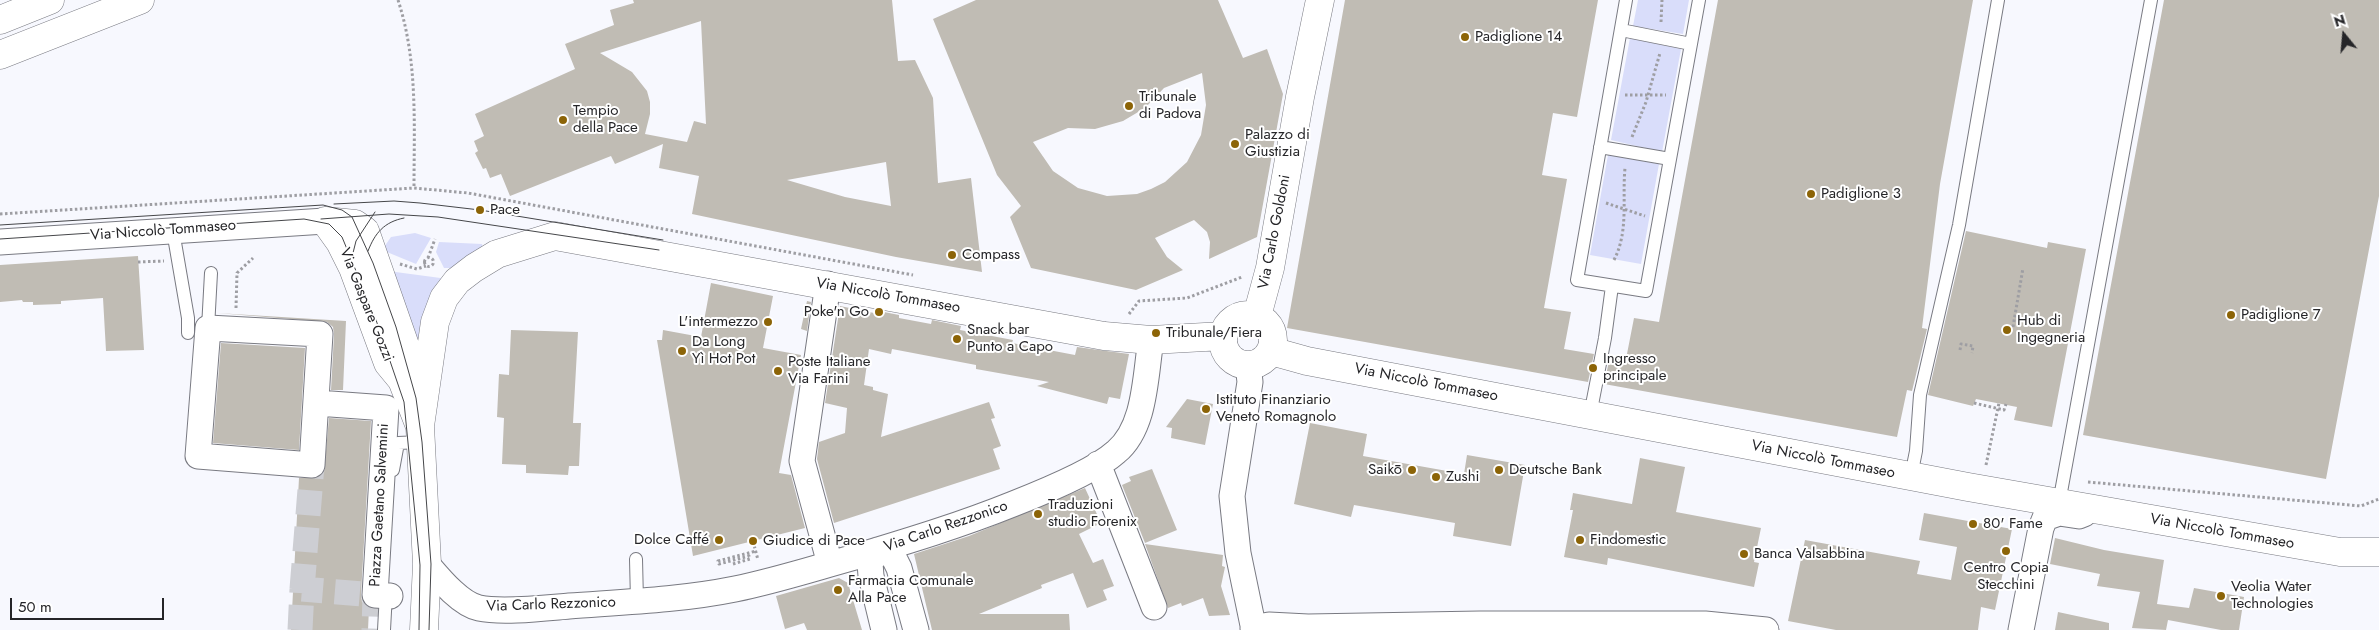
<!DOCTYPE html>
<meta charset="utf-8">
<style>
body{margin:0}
#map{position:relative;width:2379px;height:630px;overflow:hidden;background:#f7f8fe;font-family:Jost,sans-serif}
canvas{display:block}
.north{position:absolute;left:2319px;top:10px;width:50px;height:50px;-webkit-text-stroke:4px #fff;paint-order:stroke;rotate:343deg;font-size:14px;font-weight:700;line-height:20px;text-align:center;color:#252528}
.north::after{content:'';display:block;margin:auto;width:18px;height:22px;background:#252528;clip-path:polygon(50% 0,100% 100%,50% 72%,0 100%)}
.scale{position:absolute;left:10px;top:598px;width:154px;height:22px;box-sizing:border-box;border:2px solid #252528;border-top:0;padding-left:6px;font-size:15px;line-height:18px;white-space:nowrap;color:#252528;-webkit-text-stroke:4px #fff;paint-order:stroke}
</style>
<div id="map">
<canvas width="2379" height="630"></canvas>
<div class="north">N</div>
<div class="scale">50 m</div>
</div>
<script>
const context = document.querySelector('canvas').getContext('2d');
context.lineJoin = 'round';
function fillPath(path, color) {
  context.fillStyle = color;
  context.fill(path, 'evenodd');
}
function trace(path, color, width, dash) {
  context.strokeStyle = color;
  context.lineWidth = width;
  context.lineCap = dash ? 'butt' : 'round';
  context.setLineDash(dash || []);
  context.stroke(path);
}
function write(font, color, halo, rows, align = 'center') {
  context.font = font + ' Jost,sans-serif';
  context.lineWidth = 4;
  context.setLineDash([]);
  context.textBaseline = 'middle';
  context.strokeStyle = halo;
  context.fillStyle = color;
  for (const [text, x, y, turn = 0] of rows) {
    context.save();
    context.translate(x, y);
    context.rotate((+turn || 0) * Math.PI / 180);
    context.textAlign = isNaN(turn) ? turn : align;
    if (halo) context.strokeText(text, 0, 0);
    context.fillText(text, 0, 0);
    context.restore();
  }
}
const green = new Path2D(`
 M1638,0H1689L1683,34L1633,26Z
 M1630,38L1681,49L1662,152L1611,140Z
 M1608,155L1659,164L1641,264L1590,255Z
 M415,233L431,238L416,264L382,250L391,237Z
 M439,242L482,244L483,248L457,268H444L436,252Z
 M388,271L448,279L422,376Z`);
const building = new Path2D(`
 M633,0H892L898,61L915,60L933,98L938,183L971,178L982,272L896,257L692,214L699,176L659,168L663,144L615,164L611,156L510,196L501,174L490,178L486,168L483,169L475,153L478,151L474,141L484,136L475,114L575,69L565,44L614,25L610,10L634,3ZM701,21L706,124L694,121L687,142L645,134L650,114V102L647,91L632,72L600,53ZM886,162L891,206L845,197L787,180Z
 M976,0H1218L1243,58L1267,49L1283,94L1257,237L1209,259L1210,242L1207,232L1194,220L1155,238L1167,257L1183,270L1136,290L1031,268L1010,217L1021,206L997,175L933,19ZM1202,73L1206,105L1201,135L1187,162L1165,182L1151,189L1137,194L1107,196L1078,188L1053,171L1033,142L1068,128L1095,129L1123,121L1145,108L1164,88Z
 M1345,0H1598L1577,117L1553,113L1542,175L1567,179L1544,308L1571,312L1564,349L1594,354L1588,382L1287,328Z
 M1718,0H1973L1940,184L1922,328L1927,329L1912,391L1907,390L1897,437L1604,384L1610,357L1626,359L1634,318L1659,322Z
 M2164,0H2379V196L2326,479L2083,435Z
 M1966,231L2047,248L2048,242L2086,249L2052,427L2014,420L2017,407L1976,399L1973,406L1928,395Z
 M138,256L144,350L106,351L103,298L61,301V304L33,305V302H23L22,300L0,302V265Z
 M711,283L773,296L763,348L801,355L779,473L791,475L805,528L693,556L657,340H662L663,330L701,337Z
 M807,301L811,302L807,331L801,329Z
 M840,306L874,313V310L899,315V318L931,324L932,320L961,326L960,330L1013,340L1012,343L1075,355L1077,347L1129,354L1120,399L1109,397L1107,404L1037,386L1049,382L976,369V365L892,349L891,354L869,349L864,385L873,387V390L888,394L881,437L989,402L995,418L991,419L1001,446L993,449L1000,469L834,523L817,459L819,442L845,433L847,408L825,403Z
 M217,313L346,321L343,390H331L334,335L333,327L327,322Z
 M511,330L578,332L573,423H581L579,466H569L568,475L526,473V465L502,464L504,418L497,417L499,374L509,375Z
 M221,343L305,348L299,450L213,443Z
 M1187,399L1213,404L1205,445L1171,438L1172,428L1166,427Z
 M329,418L371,421L361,594L362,602L369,608L368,630H291L299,478H318L324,473Z
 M1310,423L1367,434L1363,456L1464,474L1467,455L1525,465L1511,546L1453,536L1455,523L1354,505L1351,517L1294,504Z
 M1640,458L1685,467L1676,512L1761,528L1754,562L1759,563L1754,587L1608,558L1607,565L1564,557L1573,510H1570L1573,493L1632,504Z
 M1152,469L1177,530L1145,543L1122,485L1131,481L1129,477Z
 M1085,488L1101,523L1079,534L1093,563L1103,559L1114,586L1103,590L1107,600L1087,608L1073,573L1041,585L1042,588L979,614H1069L1070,630H932L914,554L969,536Z
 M1924,513L2012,529L1995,610L1981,607L1978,630H1836L1788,621L1805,540L1920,561L1917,574L1951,580L1957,547L1919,540Z
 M2055,538L2104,550L2164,560L2157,604L2189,608L2194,588L2244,597L2239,630H2221L2168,620L2166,630L2132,628L2140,592L2097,586L2100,574L2050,564Z
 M1145,544L1223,555L1222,566L1225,567L1221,586L1230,615L1209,616L1203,598L1182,606L1181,603L1168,608Z
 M839,578L848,583L862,630H807L804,623L785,629L776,596Z
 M2058,612L2109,623V630H2055Z`);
const streetTunnel = new Path2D(`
 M302,589L312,465
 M300,630L302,589L375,595L374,630`);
const path = new Path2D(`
 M398,0C418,61 414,125 414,188
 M1661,22L1662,0
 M1625,95H1666
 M1632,137L1646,102L1660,53
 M1606,203L1645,216
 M0,214L414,188L468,193L913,275
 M424.5 262a4.5 4.5 0 1 1 9 0a4.5 4.5 0 1 1-9 0Z
 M428,258L435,239
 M1614,260C1629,231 1622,199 1625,168
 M138,262L164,261
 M400,264L417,269L426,266
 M236,308L237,273L253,258
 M1129,314L1139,301L1187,298L1242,277
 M2013,327L2023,268
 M1960,350L1961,344L1973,346L1972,353
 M1974,403L2004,410L2006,404
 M1986,465L1999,403
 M2088,482L2361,506L2379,499
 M753,541L758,560
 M733,564L750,559L749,556L719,564L718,561L756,551`);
const lane = new Path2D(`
 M1626,0L1577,280L1646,291L1699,0
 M1621,30L1691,44
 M1600,147L1670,159
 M173,231L188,318V333
 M208,328L211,273
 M1590,415L1605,338L1612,286
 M393,470L398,443L421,442
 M1911,476L1916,451L1920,395L1959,225L1998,0
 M2059,503L2151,0
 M636,559L637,601
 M384,630L386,593`);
const street = new Path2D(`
 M0,242L325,221
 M828,284L802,461L830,564
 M208,328L320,334L312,465L198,456Z
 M1248,365L1250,382L1232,496L1238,553L1254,630
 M317,403L386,408L375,595L390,596
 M1098,464L1154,607
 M878,550L893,556L899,568L916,630
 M878,550L870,563L871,576L884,630
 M427,564C439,578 460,604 479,608C502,613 545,608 569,606C624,602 681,600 735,589C775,581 815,568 855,557C908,541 961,525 1013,504C1041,493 1095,471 1116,452C1146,427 1145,376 1151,340
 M1253,628L1269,625L1308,627L1480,624H1705L1766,630
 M2021,630L2041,528L2045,518L2059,513L2079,516L2084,514`);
const secondary = new Path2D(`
 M0,20L50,0
 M0,55L140,0
 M325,221L340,242L353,268L388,363L402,380L419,424
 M325,221L355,224L365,231L409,357L402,380
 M1223 340a25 25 0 1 1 50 0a25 25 0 1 1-50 0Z
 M1257,316L1270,268L1300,97L1320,0
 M1271,351L1307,361L1968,487L2340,552H2379
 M424,630L427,564L420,426L435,322L444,298L457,281L474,268L497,254L555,236L1104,336L1151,340L1223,336`);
const tram = new Path2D(`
 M334,204L394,201L420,203L480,210L663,240
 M321,219L389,214L438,217L659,250
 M0,225L323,205L342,210L352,217L373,263L396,327L416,398L422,442L431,564L429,630
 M0,239L304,219L329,224L342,237L375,317L404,402L420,565L419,630
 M368,251C375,233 384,222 404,218
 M352,257L356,241L375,212`);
const markers = [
 [1465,37,5,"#8c6407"],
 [1129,106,5,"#8c6407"],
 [563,120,5,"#8c6407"],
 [1235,144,5,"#8c6407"],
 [1811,194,5,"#8c6407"],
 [480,210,5,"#8c6407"],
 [952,255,5,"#8c6407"],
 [879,312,5,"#8c6407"],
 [2231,315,5,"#8c6407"],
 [768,322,5,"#8c6407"],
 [2007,330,5,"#8c6407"],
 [1156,333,5,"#8c6407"],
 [957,339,5,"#8c6407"],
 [682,351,5,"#8c6407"],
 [1593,368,5,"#8c6407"],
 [778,371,5,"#8c6407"],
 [1206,409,5,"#8c6407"],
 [1412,470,5,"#8c6407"],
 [1499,470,5,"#8c6407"],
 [1436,477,5,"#8c6407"],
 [1038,514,5,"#8c6407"],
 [1973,524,5,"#8c6407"],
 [719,540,5,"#8c6407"],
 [1580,540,5,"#8c6407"],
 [753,541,5,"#8c6407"],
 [2006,551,5,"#8c6407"],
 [1744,554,5,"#8c6407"],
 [838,590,5,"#8c6407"],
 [2221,596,5,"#8c6407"]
];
const poiNames = [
 ["Padiglione 14",1475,37],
 ["Tribunale",1139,97],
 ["di Padova",1139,114],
 ["Tempio",573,111],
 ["della Pace",573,128],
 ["Palazzo di",1245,135],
 ["Giustizia",1245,152],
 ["Padiglione 3",1821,194],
 ["Pace",490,210],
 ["Compass",962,255],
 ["Poke'n Go",869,312,"right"],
 ["Padiglione 7",2241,315],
 ["Hub di",2017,321],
 ["Ingegneria",2017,338],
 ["L'intermezzo",758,322,"right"],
 ["Snack bar",967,330],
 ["Punto a Capo",967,347],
 ["Tribunale/Fiera",1166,333],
 ["Da Long",692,342],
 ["Yì Hot Pot",692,359],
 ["Ingresso",1603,359],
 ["principale",1603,376],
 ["Poste Italiane",788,362],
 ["Via Farini",788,379],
 ["Istituto Finanziario",1216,400],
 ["Veneto Romagnolo",1216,417],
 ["Saikō",1402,470,"right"],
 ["Deutsche Bank",1509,470],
 ["Zushi",1446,477],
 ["Traduzioni",1048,505],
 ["studio Forenix",1048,522],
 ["80' Fame",1983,524],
 ["Dolce Caffé",709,540,"right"],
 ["Findomestic",1590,540],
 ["Giudice di Pace",763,541],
 ["Banca Valsabbina",1754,554],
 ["Centro Copia",2006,568,"center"],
 ["Stecchini",2006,585,"center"],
 ["Farmacia Comunale",848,581],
 ["Alla Pace",848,598],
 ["Veolia Water",2231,587],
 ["Technologies",2231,604]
];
const streetNames = [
 ["Via Niccolò Tommaseo",163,231,-4],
 ["Via Carlo Goldoni",1275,232,-79],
 ["Via Niccolò Tommaseo",888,296,10],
 ["Via Gaspare Gozzi",366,305,68],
 ["Via Niccolò Tommaseo",1426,383,11],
 ["Via Niccolò Tommaseo",1823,460,11],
 ["Piazza Gaetano Salvemini",380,505,-87],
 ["Via Carlo Rezzonico",946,527,-19],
 ["Via Niccolò Tommaseo",2222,532,10],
 ["Via Carlo Rezzonico",551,605,-2]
];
fillPath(green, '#d9ddfa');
fillPath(building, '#c0bcb4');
trace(streetTunnel, '#cdced3', 25, [25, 12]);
trace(lane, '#797a82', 14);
trace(street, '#797a82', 27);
trace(secondary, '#797a82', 29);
trace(path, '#9e9ea3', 3, [2.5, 2.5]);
trace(lane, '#fff', 12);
trace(street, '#fff', 25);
trace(secondary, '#fff', 28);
trace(tram, '#454649', 1);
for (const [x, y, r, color] of markers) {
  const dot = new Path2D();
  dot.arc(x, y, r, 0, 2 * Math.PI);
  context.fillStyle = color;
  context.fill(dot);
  trace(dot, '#fff', 2);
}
write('15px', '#252528', '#fff', poiNames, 'left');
write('15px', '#252528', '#fff', streetNames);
</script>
